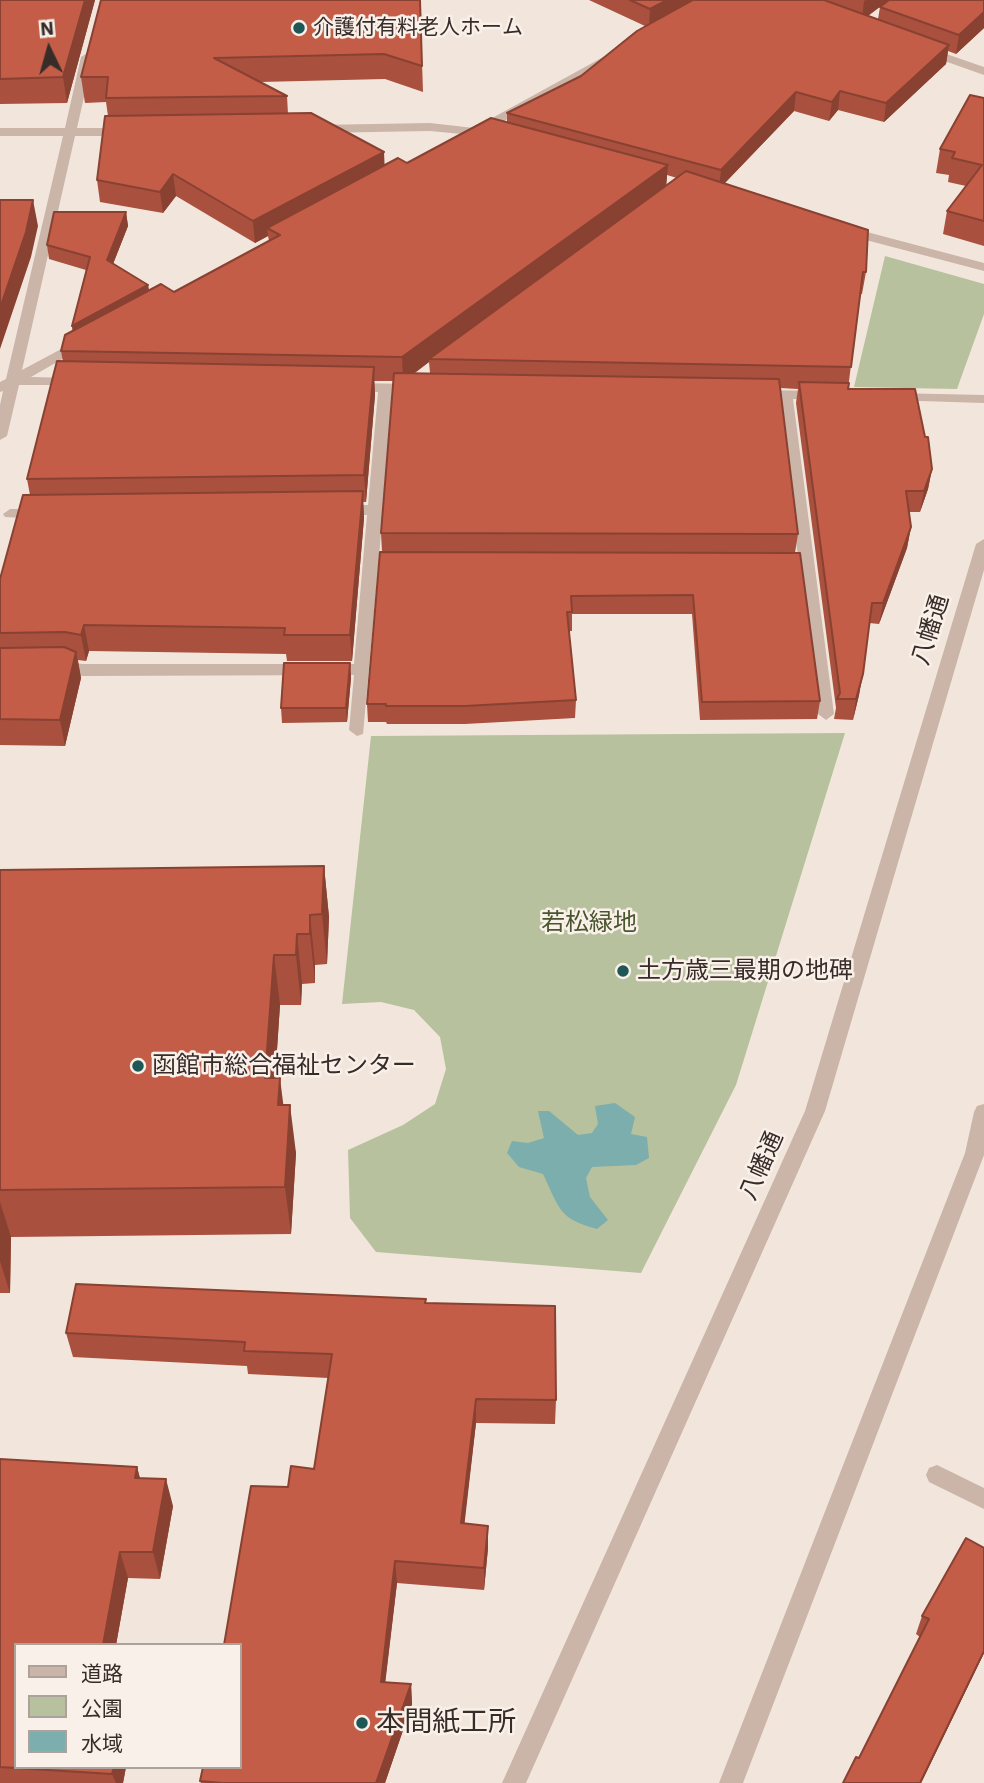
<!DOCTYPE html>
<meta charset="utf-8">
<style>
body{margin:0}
#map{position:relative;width:984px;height:1783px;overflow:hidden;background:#f2e6dc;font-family:"IBM Plex Sans","Noto Sans JP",sans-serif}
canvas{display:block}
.legend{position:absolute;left:14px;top:1643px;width:228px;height:126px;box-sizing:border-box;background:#f9f0e9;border:2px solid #aba29c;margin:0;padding:9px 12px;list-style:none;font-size:21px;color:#372c28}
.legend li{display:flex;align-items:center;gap:14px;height:35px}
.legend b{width:35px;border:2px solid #aba29c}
.north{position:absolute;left:14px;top:14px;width:70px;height:70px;-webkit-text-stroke:5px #f9f0e9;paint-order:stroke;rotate:355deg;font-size:19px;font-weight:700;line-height:28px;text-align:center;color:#372c28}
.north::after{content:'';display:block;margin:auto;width:24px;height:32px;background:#372c28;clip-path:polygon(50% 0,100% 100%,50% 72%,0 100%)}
</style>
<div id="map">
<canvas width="984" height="1783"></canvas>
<ul class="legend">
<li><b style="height:9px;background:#cab5a8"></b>道路</li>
<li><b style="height:19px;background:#b7c19d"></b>公園</li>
<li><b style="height:19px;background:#7caead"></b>水域</li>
</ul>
<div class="north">N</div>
</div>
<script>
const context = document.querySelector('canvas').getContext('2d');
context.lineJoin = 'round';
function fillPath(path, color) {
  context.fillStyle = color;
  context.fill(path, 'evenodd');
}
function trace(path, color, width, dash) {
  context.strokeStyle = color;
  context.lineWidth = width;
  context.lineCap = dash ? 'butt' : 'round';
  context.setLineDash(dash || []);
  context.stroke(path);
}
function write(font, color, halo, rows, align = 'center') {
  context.font = font + ' "IBM Plex Sans","Noto Sans JP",sans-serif';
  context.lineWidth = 5;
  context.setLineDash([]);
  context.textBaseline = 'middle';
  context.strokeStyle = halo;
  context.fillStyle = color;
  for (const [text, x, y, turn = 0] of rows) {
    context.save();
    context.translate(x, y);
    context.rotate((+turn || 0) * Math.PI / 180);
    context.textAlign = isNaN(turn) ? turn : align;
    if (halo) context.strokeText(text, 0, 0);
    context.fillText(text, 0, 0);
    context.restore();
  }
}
const green = new Path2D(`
 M885,256L984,284V314L957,389L854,387Z
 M845,733L736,1085L641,1273L376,1252L350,1218L348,1150L403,1125L435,1104L446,1069L440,1037L414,1010L381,1002L342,1004L371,736Z`);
const water = new Path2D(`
 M615,1103L635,1117L631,1134L647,1137L649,1158L636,1165L592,1167L586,1178L590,1197L608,1220L597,1229C558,1219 559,1207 543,1174L519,1167L507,1153L512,1141L528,1143L544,1138L538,1111H549L578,1135L592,1133L598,1124L595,1106Z`);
const minor = new Path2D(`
 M926,47L984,67V75L922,53L920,51Z
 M87,53L93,57L77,128H126L132,132L126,136H75L22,370L78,340L83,339L90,343L31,377L74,378L79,379V385H19L7,436L0,440V405L3,391L0,392V382L6,379L63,136H0V128H65L81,57Z
 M605,56L615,58L488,130L493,131V137L430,131L318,133L312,129L318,125L430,123L474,128Z
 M848,227L984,263V271L843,234L842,231Z
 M351,383L414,384L421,388L414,392H392L379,558H402L410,563L402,568H378L363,734L357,736L349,730L354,675L83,676L52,670L50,666L58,661L83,664H354L367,515H342L335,510L342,505H368L378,392L346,390L344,387Z
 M760,390L820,391L827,395L820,399H793L834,714L826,720L818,714L778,399L755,397V391Z
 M893,393L984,395V403L888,400L886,397Z
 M10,509H41L48,514L41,519L5,517L3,514Z
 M984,539V570L825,1111L526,1783H502L805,1111L976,544Z
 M984,1104V1155L743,1783H719L965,1153L974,1112L977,1106Z
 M937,1465L984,1488V1509L929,1482L926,1475L929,1468Z`);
const wall = new Path2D(`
 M0,0H95L67,103L0,104Z
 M420,0L423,92L385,79L260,82L287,96L288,114L384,152V165L407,163L507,122V113L581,76L645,26L589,0H889L868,16L878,19L880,7L984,0V28L956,54L948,51L946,64L884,122L838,110L829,121L794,111L725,183L866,272L862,294H860L848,389L925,437L932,469L928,489L920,512H909L911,527L907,548L879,624L869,623L859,695L853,720L834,719L836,708L796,403L798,389L780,388L798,534L795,553L820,701L817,719L700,720L692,614H572V631H569L576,700L575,718L465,724H387L386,722H368L367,704L382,552L381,533L393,381H374L375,395L366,502H363L364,518L352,661H287L286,654L89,651L86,661L78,660L81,678L65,746L0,745V579L30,495L27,479L63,362L61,351L73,331L72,326L86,270L49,259L47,245L126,212L128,226L113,264L148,285L149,291L174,292L269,241L268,236L255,243L176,196L163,213L100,202L97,180L108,116L106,102L85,103L81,77ZM667,175L677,178L666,186ZM429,362L430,373H415Z
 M984,98V246L943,234L947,211L966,186L948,182L949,175L936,173L940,149Z
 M350,663L351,678L347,722L282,723L281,708Z
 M324,866L329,917L327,964L315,965V983L302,984L301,1005H280L275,1078L296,1153L291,1234L11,1237L10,1293H0V870Z
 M426,1303L556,1400L555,1424L476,1423L464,1523L488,1548L484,1590L397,1583L385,1682L411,1684L412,1704L385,1783H201L200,1781L288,1487L314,1469L328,1378L248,1374L247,1366L73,1357L66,1333Z
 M0,1459L137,1467L140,1478L173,1506L160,1579L128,1578L116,1645H16V1767H126L123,1783H0Z
 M984,1548V1653L921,1783H843L859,1758L920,1637L916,1634L922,1616Z`);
const shadedWall = new Path2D(`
 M85,0H95L67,103L63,77Z
 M667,0H700L649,28L650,9Z
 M866,0H889L862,20L864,1Z
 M984,12V28L956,54L959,35Z
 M949,45L946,64L884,122L886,103Z
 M840,91L838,110L829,121L832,102Z
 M796,92L794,111L719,189L721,170Z
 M384,152L385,174L267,228L268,236L255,243L253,221Z
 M668,165L666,188L429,359V362L403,381L402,357Z
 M173,174L176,196L163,213L160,192Z
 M33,200L38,226L31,257L0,349V308Z
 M126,212L128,226L109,274L107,260Z
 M148,285L150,299L74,340L72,326Z
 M374,367L375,395L366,502L364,475Z
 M932,469L928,489L920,512L924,491Z
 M363,491L364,518L352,661L350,635Z
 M911,527L907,548L879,624L883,603Z
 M84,625L89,651L86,661L81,635Z
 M76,652L81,678L65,746L60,720Z
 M350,663L351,678L347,722L346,708Z
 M863,674L859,695L853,720L856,699Z
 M324,866L329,917L327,964L322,914Z
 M310,915L315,965V983L310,934Z
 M297,934L302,984L301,1005L296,955Z
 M274,955L280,1005L272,1126L265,1078Z
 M280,1078L286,1126L278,1105Z
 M290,1105L296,1153L291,1234L285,1187Z
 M0,1202L11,1237L10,1293L0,1261Z
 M476,1399V1423L462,1546L461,1523Z
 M137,1467L144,1495L135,1478Z
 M166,1479L173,1506L160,1579L153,1552Z
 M488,1526V1548L484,1590V1568Z
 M120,1552L128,1578L116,1645H103Z
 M395,1561L397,1583L383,1702L381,1682Z
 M984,1651V1653L921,1783H920Z
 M411,1684L412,1704L385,1783H376Z
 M114,1767H126L123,1783H116L112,1774Z`);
const building = new Path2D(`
 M0,0H85L63,77L0,79Z
 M101,0H420L422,66L384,54L214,58L287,96L106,98L108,77H81Z
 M630,0H667L650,9Z
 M693,0H824L949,45L886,103L840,91L832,102L796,92L721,170L507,113L581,76L637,31Z
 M889,0H984V12L959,35L880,7Z
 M970,95L984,98V221L947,211L982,165L952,158L955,152L940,149Z
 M311,113L384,152L253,221L173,174L160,192L97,180L105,116Z
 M491,118L668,165L402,357L61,351L65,335L161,284L174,292L280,235L267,228L398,158L407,163Z
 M686,171L868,230L866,272H863L851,367L429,359Z
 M0,200H33L26,232L0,308Z
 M54,212H126L107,260L148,285L72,326L90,257L47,245Z
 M57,361L374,367L364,475L27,479Z
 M394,373L779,379L798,534L381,533Z
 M799,382L849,383L848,389H915L925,437H928L932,469L924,491H906L911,527L883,603H872L863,674L856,699H837L840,693Z
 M363,491L350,635H284L285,628L84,625L81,635L65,632L0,633V579L23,495Z
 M380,552L800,553L820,701L702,702L693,595L571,596L572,612H567L576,700L465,706H386V704H367Z
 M64,647L76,652L60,720L0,719V648Z
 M284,663H350L346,708H281Z
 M324,866L322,914L310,915V934H297L296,955H274L265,1078H280L278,1105H290L285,1187L0,1190V870Z
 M76,1284L426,1299L425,1303L555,1306L556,1400L476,1399L461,1523L488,1526L484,1568L395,1561L381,1682L411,1684L376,1783H222L200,1781L203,1767H240V1645H224L251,1486L288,1487L291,1466L314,1469L332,1354L244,1351L245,1342L66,1333Z
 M0,1459L137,1467L135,1478L166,1479L153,1552H120L103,1645H16V1767H114L112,1774L0,1767Z
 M966,1538L984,1548V1651L920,1783H843L856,1757L859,1758L929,1619L922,1616Z`);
const markers = [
 [299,28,7,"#1f5757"],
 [623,971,7,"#1f5757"],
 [138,1066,7,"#1f5757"],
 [362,1723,7,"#1f5757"]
];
const farPoinames = [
 ["介護付有料老人ホーム",313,28]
];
const streetNames = [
 ["八幡通",931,630,-73],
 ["八幡通",762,1166,-66]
];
const parkNames = [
 ["若松緑地",589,923]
];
const poiNames = [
 ["土方歳三最期の地碑",637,971],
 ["函館市総合福祉センター",152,1066]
];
const nearPoinames = [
 ["本間紙工所",376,1723]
];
fillPath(green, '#b7c19d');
fillPath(water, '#7caead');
fillPath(minor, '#cab5a8');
fillPath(wall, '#a9503e');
fillPath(shadedWall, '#894132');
fillPath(building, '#c45d48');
trace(building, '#894132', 2);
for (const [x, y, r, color] of markers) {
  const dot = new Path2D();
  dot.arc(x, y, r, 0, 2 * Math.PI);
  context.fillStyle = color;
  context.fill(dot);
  trace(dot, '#f9f0e9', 2.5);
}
write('21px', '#372c28', '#f9f0e9', farPoinames, 'left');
write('24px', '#372c28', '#f9f0e9', streetNames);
write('24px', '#49552d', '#f9f0e9', parkNames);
write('24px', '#372c28', '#f9f0e9', poiNames, 'left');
write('28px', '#372c28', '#f9f0e9', nearPoinames, 'left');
</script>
